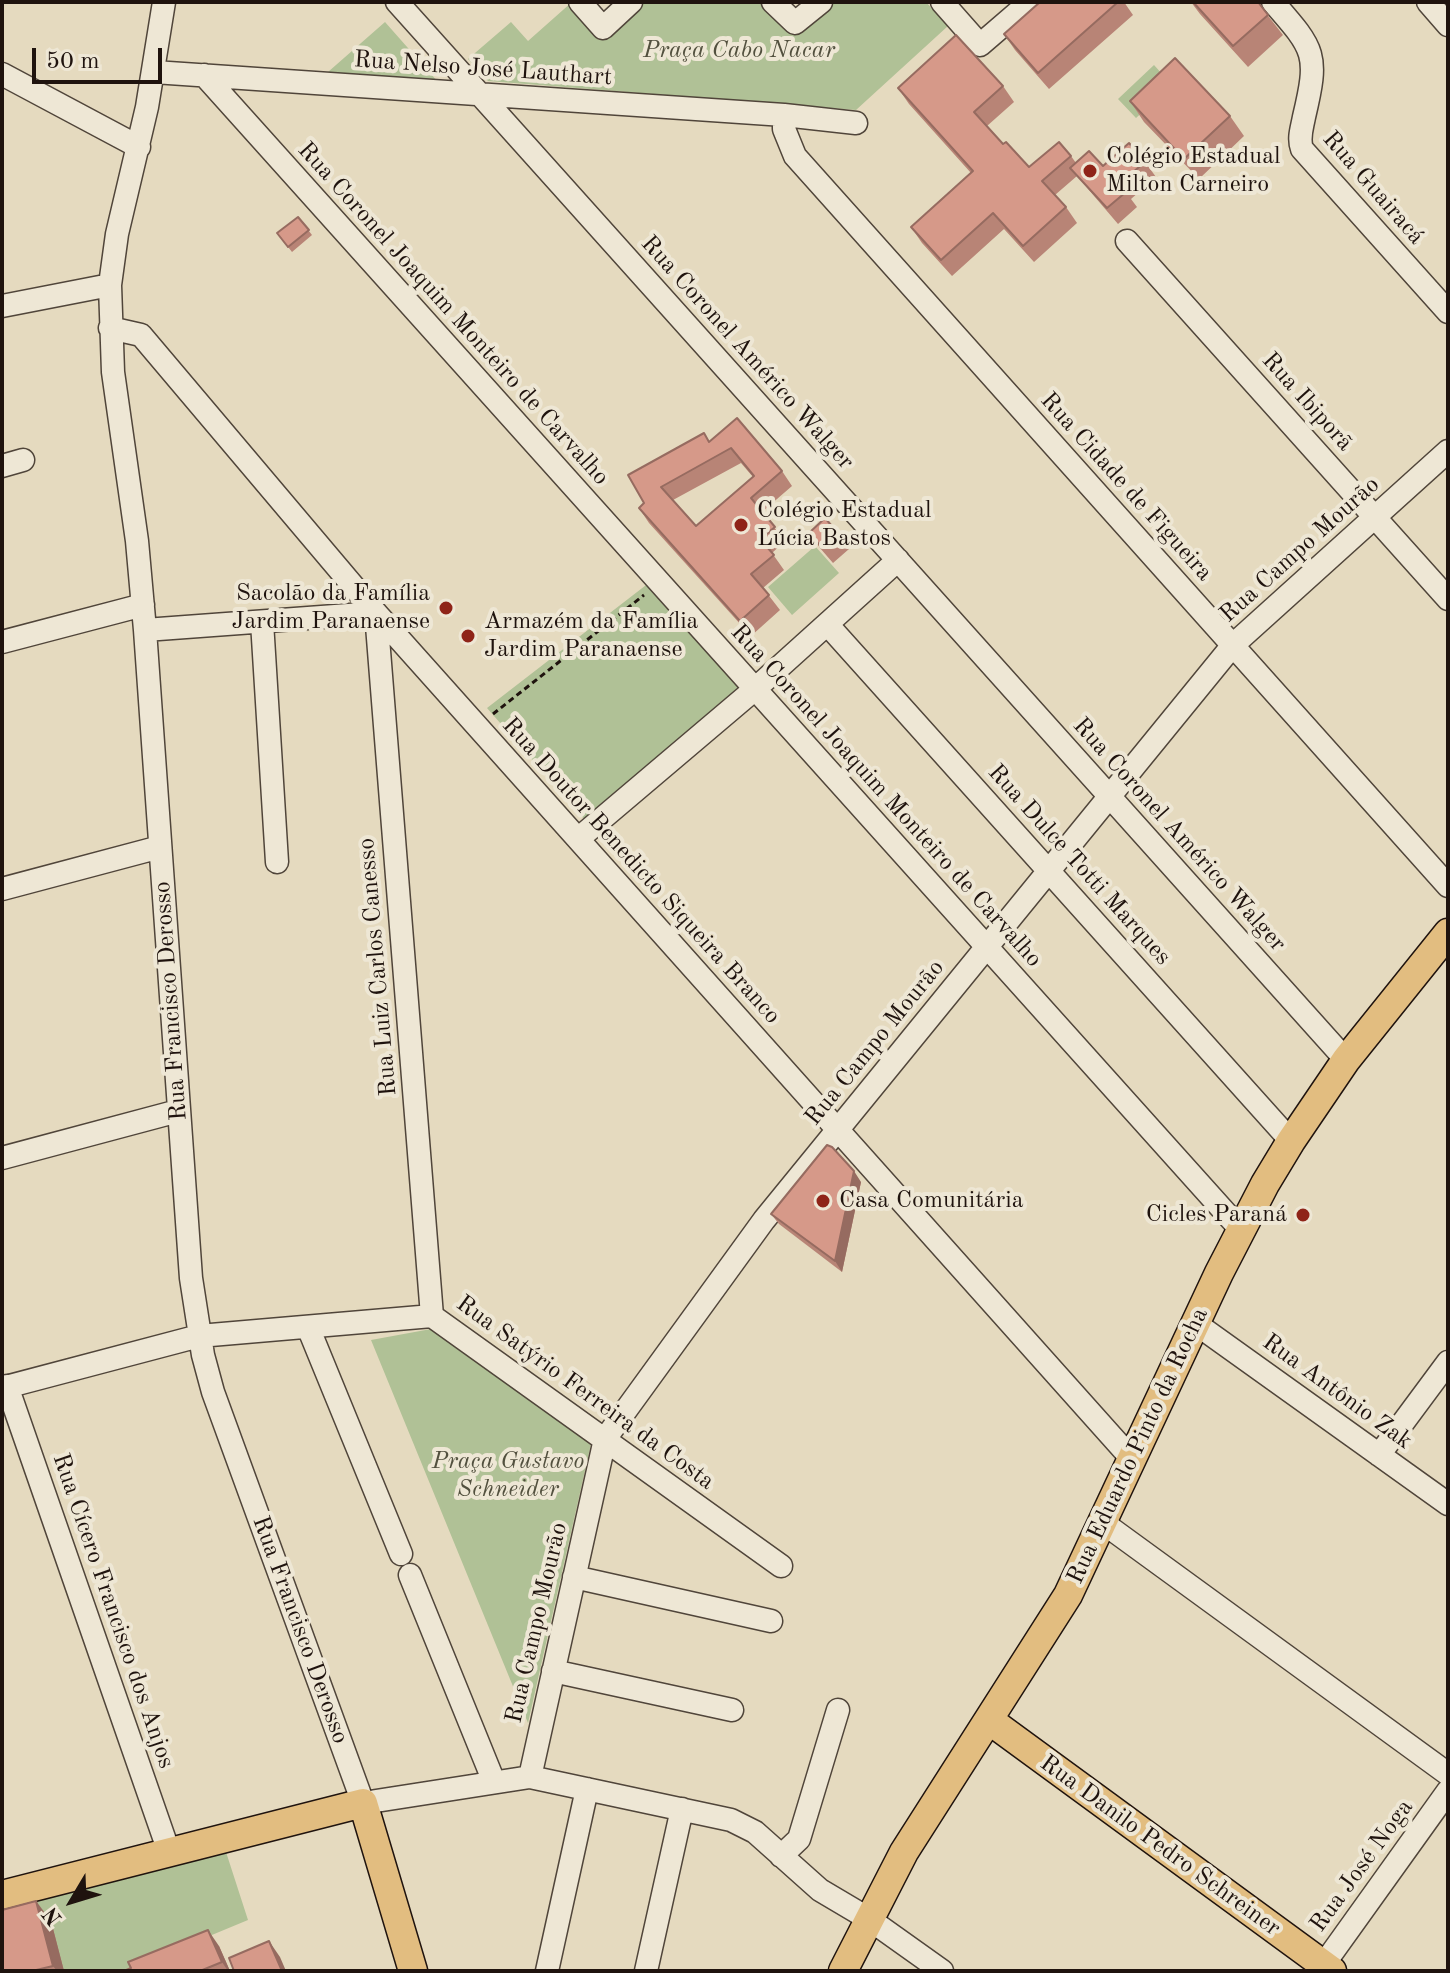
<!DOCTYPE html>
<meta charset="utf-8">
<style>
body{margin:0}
#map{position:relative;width:1450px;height:1973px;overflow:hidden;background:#e5dabf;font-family:"Old Standard TT",serif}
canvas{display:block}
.frame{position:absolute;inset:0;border:4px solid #1f130e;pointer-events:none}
.north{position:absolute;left:32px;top:1861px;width:80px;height:80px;-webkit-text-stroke:6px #eee7d5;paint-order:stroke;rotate:232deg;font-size:22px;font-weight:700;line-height:32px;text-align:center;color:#1f130e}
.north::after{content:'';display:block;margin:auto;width:28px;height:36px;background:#1f130e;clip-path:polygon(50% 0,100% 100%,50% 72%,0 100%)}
.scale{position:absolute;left:32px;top:48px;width:130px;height:36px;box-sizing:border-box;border:4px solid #1f130e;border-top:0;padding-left:10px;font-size:24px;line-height:28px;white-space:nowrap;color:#1f130e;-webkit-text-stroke:6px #eee7d5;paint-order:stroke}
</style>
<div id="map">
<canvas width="1450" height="1973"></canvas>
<div class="frame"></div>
<div class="north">N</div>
<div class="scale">50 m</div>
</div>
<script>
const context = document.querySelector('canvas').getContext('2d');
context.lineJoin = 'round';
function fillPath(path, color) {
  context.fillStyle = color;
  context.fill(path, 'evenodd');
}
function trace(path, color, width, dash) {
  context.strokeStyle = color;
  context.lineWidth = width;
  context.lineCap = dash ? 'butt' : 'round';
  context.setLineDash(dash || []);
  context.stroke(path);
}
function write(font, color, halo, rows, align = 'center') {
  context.font = font + ' "Old Standard TT",serif';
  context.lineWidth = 8;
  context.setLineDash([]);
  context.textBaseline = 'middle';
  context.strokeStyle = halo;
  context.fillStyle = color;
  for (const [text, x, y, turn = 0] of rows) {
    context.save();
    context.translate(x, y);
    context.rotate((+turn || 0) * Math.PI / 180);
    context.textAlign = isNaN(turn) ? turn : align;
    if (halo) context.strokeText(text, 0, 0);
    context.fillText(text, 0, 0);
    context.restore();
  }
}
const green = new Path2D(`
 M572,2L604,38L645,2H759L793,34L835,2H926L948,26L856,110L488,81L468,59L511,22L528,41Z
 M385,22L438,82L328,72Z
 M1154,65L1172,85L1136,118L1118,99Z
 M815,546L839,573L792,615L768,587Z
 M650,582L741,685L584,819L487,708Z
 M431,1329L591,1444L528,1723L371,1340Z
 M226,1852L248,1920L125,1971H2V1909Z`);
const path = new Path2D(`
 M493,714L644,595`);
const minor = new Path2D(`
 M164,2L147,107L117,234L110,285L113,372L137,541L145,630L191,1278L203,1355L213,1392L363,1803L530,1777L731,1820L755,1832L820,1890L869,1919L942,1971
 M397,2L1346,1060
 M580,2L603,28L631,2
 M773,2L795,23L821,2
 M942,2L980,45L1030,2
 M1273,2C1315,50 1319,54 1304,117C1302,128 1298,138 1302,149L1448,312
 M1428,2L1448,25
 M154,72L784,115L856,123
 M2,74L139,147
 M204,75L1241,1230
 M784,115V129L795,156L1448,886
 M1127,241L1448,599
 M2,306L110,285
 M110,328L141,335L376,613L1131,1458
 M2,466L23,460
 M262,622L277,862
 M827,624L1291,1141
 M145,630L376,613L432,1316
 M2,642L143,605
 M578,839L755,689L898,560
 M2,889L160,847
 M2,1158L178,1111
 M1195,1323L1448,1504
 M308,1327L401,1554
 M7,1386L169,1852
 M2,1388L199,1336L432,1316L781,1566
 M1379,1455L1448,1362
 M1102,1522L1448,1774
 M410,1575L494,1782
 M574,1577L771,1621
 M553,1671L732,1710
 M530,1777L605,1439L764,1220L1233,645L1448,451
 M781,1856L799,1839L838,1710
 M547,1971L587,1789
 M646,1971L682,1809
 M1319,1971L1448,1791`);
const major = new Path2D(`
 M989,1720L1332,1971
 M2,1895L363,1803L413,1971
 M843,1971L904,1852L1068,1595L1219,1273L1265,1184L1291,1141L1346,1060L1448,933`);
const wall = new Path2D(`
 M1040,2H1124L1133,15L1049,89L1015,50L1004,34Z
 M1191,2H1260L1259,4L1283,35L1248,67L1200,14Z
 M1003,86L1014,102L987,126L1003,144L1029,167L1071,156L1076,163L1103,166L1145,162L1156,177L1131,199L1137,207L1118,224L1077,176L1055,195L1066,207L1077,223L1034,262L1004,229L952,276L922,243L911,227L971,173L909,104L898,88Z
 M1130,101L1230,116L1244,136L1199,179L1144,122Z
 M298,217L312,235L292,252L277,233Z
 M737,418L782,471L792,486L762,512L785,541L772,553L784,570L763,588L780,610L751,636L649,523L639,508L710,441ZM741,463L753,477L696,526L673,500Z
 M809,533H838L849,549L833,563L820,548Z
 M861,1182L842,1272L779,1224L771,1214Z
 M51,1921L64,1971H2Z
 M219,1946L230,1971H124Z`);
const shadedWall = new Path2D(`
 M854,1171L861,1182L842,1272L835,1261Z
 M36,1901L51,1921L64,1971H57L53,1966Z
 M208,1930L219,1946L230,1971H228L222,1962Z
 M269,1941L280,1957L286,1971H282Z`);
const building = new Path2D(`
 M1040,2H1118L1038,73L1004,34Z
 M1193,2H1258L1268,15L1233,46Z
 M956,35L1003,86L974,112L1003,144L1006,142L1029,167L1059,142L1071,156L1042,181L1066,207L1023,246L993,213L941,260L911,227L973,171L898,88Z
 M1175,58L1230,116L1184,159L1130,101Z
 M1129,143L1145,162L1119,184L1126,192L1107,208L1070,168L1089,151L1103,166Z
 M298,217L309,230L288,247L277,233Z
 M737,418L782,471L751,498L775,527L760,539L774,555L751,574L769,595L740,621L639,508L644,503L628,475L704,433L709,442ZM731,448L754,476L696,526L661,487Z
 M825,518L838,533L822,547L809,533Z
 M827,1145L832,1147L854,1171L835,1261L771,1214Z
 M36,1901L53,1966L32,1971H2V1910Z
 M208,1930L222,1962L200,1971H124L131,1968L128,1962Z
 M269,1941L282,1971H234L229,1958Z`);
const markers = [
 [1090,171,8,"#8f2418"],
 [741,525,8,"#8f2418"],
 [446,608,8,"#8f2418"],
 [468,636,8,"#8f2418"],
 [823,1201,8,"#8f2418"],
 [1303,1215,8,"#8f2418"]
];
const parkNames = [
 ["Praça Cabo Nacar",739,51],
 ["Praça Gustavo",508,1462],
 ["Schneider",508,1490]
];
const streetNames = [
 ["Rua Nelso José Lauthart",483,69,4],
 ["Rua Guairacá",1373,188,49],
 ["Rua Coronel Joaquim Monteiro de Carvalho",453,314,48],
 ["Rua Coronel Américo Walger",747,353,48],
 ["Rua Ibiporã",1307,402,48],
 ["Rua Cidade de Figueira",1126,487,48],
 ["Rua Campo Mourão",1300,550,-42],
 ["Rua Coronel Joaquim Monteiro de Carvalho",886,796,48],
 ["Rua Coronel Américo Walger",1179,835,48],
 ["Rua Dulce Totti Marques",1079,865,48],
 ["Rua Doutor Benedicto Siqueira Branco",641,871,48],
 ["Rua Luiz Carlos Canesso",378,967,-95],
 ["Rua Francisco Derosso",171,1001,-94],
 ["Rua Campo Mourão",875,1043,-51],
 ["Rua Antônio Zak",1337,1392,36],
 ["Rua Satýrio Ferreira da Costa",585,1393,36],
 ["Rua Eduardo Pinto da Rocha",1138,1446,-65],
 ["Rua Cícero Francisco dos Anjos",113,1611,71],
 ["Rua Campo Mourão",537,1623,-77],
 ["Rua Francisco Derosso",300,1630,70],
 ["Rua Danilo Pedro Schreiner",1160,1846,36],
 ["Rua José Noga",1362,1866,-54]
];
const poiNames = [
 ["Colégio Estadual",1106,157],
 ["Milton Carneiro",1106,185],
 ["Colégio Estadual",757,511],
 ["Lúcia Bastos",757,539],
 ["Sacolão da Família",430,594,"right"],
 ["Jardim Paranaense",430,622,"right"],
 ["Armazém da Família",484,622],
 ["Jardim Paranaense",484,650],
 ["Casa Comunitária",839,1201],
 ["Cicles Paraná",1287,1215,"right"]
];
fillPath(green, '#b0c196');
trace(minor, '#50453a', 25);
trace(major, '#1f130e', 31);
trace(path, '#1f130e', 3, [6, 4]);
trace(minor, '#eee7d5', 22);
trace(major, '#e2bd80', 28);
fillPath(wall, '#b88476');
fillPath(shadedWall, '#966b60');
fillPath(building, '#d69989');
trace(building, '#966b60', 2);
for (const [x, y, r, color] of markers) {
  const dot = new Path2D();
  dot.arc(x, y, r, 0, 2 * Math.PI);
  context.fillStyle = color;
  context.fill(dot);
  trace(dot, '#eee7d5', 3);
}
write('italic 24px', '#52503e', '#eee7d5', parkNames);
write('24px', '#1f130e', '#eee7d5', streetNames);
write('24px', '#1f130e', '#eee7d5', poiNames, 'left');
</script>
